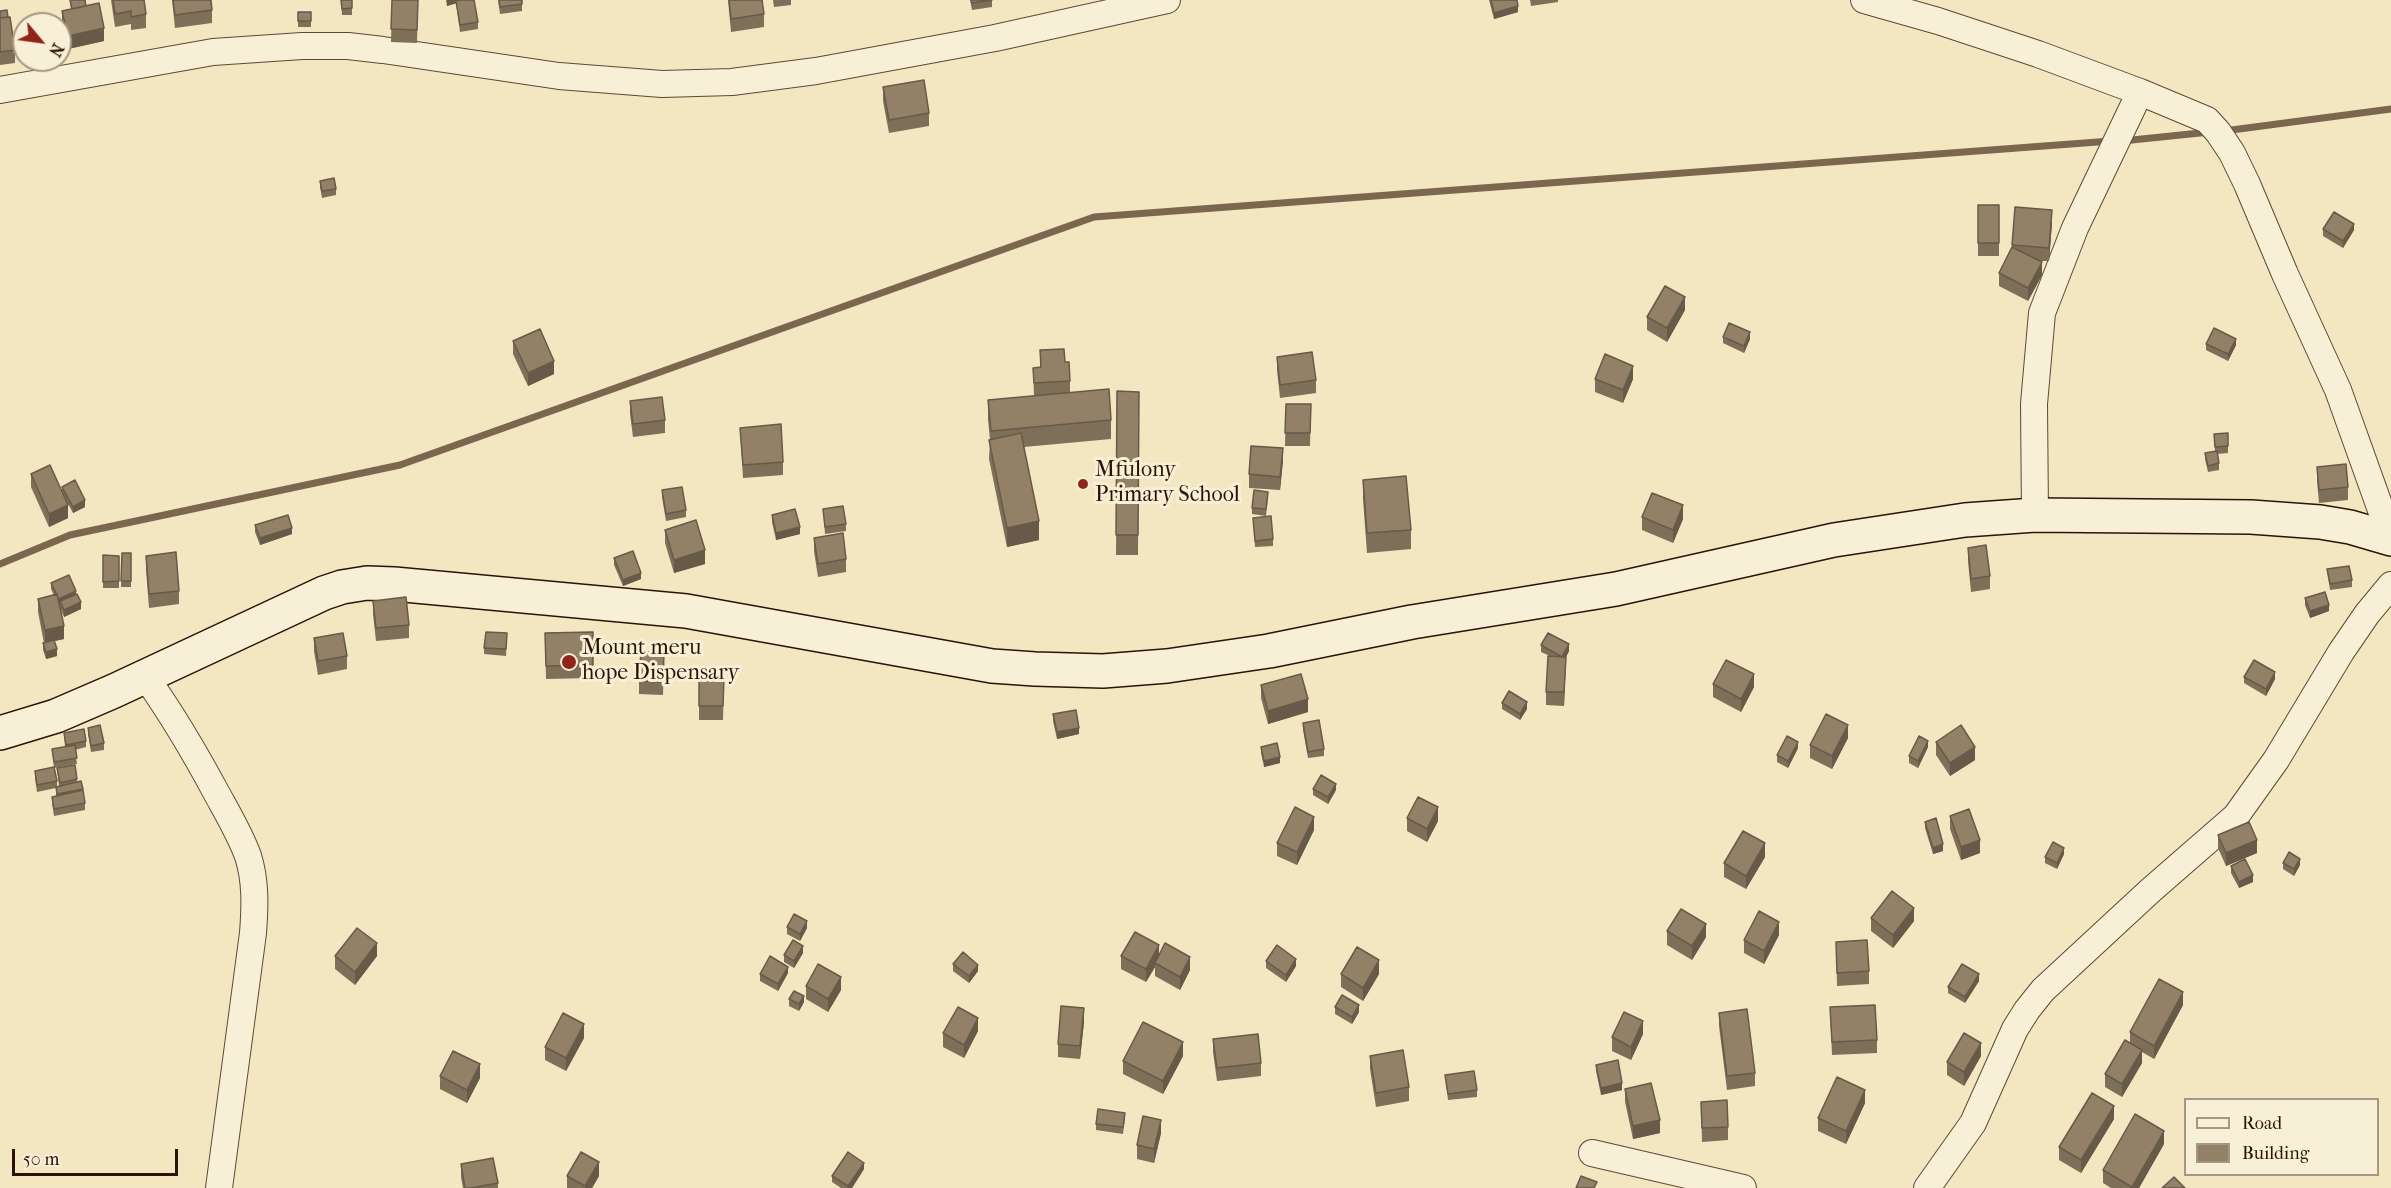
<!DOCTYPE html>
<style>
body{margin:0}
#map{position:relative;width:2391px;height:1188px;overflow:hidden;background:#f2e7c0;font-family:"IM FELL French Canon",serif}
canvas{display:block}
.legend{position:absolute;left:2184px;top:1098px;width:195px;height:78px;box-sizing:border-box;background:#f7efd6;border:2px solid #a69783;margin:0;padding:8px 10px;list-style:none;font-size:18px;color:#2c1307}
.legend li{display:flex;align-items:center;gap:12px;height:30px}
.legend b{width:30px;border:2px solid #a69783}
.north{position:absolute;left:12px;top:12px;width:60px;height:60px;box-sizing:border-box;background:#f7efd6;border:2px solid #a69783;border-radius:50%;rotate:119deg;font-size:16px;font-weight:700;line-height:24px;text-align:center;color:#2c1307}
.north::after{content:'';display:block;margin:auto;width:21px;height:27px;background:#8f2418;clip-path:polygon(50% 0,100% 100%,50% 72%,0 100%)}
.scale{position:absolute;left:12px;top:1149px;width:166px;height:27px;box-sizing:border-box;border:3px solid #2c1307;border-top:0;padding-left:8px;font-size:18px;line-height:21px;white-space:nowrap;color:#2c1307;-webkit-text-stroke:4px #f7efd6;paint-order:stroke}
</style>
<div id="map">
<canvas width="2391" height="1188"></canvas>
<ul class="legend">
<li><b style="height:8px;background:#f7efd6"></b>Road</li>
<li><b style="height:16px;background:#938167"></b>Building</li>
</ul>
<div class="north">N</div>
<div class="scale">50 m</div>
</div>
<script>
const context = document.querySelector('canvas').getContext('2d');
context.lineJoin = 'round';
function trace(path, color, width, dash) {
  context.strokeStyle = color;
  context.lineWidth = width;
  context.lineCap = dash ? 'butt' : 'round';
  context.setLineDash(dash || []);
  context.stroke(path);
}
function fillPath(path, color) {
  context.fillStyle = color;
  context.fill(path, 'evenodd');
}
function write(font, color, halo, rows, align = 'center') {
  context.font = font + ' "IM FELL French Canon",serif';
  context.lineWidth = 6;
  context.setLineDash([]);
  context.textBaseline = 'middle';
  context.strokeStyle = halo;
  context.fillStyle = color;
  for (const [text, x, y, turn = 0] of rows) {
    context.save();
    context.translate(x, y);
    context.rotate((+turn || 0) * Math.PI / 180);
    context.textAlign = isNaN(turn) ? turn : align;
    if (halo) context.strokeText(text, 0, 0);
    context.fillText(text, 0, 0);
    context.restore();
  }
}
const stream = new Path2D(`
 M2224,131L2391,109
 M2122,141L2210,132
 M0,564L70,535L400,465L1094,217L2111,141`);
const street = new Path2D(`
 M1864,0L1938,21L2038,54L2140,92L2207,120L2218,132L2232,153L2247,184L2285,274L2338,390L2391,538
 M0,90L213,52L302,46H348L383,50L559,76L662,84L732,82L816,71L995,38L1167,0
 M2035,515L2034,404L2042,313L2075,228L2140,92
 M145,676C172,714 195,753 217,794C228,814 240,834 248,856C256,881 255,907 253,933L219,1188
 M1592,1153L1743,1188
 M1927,1188L1973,1123L2015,1029L2027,1010L2043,990L2151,890L2236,816L2276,760L2341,652L2367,614L2391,585`);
const secondary = new Path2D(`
 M0,733L56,716L114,691L324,593L342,587L367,583L394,584L686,611L992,666L1035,669L1103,671L1167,666L1269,651L1412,622L1616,589L1834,540L1965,520L2035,515L2251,517L2320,522L2350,527L2391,539`);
const wall = new Path2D(`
 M70,0L86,6L104,41L68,49L62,24V11L71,9Z
 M111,0H144L146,14V28L131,30V24L115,27Z
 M172,0H211L212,10V23L175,28Z
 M341,0H352V15H342Z
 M392,0H418L417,43L391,42Z
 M446,0H474L478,22V29L460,32L456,3L447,6Z
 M498,0H522V11L500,14Z
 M728,0H762L764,14V27L731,32Z
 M773,0H791V5L774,7Z
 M970,0H992V7L972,10Z
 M1489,0H1517L1518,12L1494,19Z
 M1530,0H1558V2L1531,6Z
 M0,11L15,50V63L0,65Z
 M298,12H311V27H298Z
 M883,87L929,113V126L889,133L883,101Z
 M320,181L336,189V195L322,198L320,187Z
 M1978,205H1999V256H1978Z
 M2015,207L2052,223L2049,261H2039L2042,275L2028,301L1999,286V273L2012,248Z
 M2323,229L2354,230L2343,248L2323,236Z
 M1685,310L1667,342L1647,330V317Z
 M1723,337L1750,339L1744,353L1723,343Z
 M513,341L554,374L528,386L513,354Z
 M2206,344L2236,345L2228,361L2206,350Z
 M1040,350L1065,362L1070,381V392L1111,420V439L1024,447L1039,540L1007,547L989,459L990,440L988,419V400L1034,396L1033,368L1040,367Z
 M1277,357L1316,380V393L1280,398L1277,370Z
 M1595,379H1633L1623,403L1595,392Z
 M1117,391L1139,392L1138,555H1116Z
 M630,401L665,420V433L633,437L630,414Z
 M1286,404H1311L1310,446H1285Z
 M740,428L783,462V475L743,478Z
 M2228,433V453L2217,454L2219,463V470L2208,472L2205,459V453L2215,451L2214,434Z
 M1283,461L1280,490L1249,488V474Z
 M2317,467L2348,487V500L2319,503L2317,481Z
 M31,474L62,493V487L85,507L73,513L66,500L68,518L49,527L31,487Z
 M1363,480L1411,530V549L1367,553L1363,499Z
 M662,490L686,510V517L666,521L662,497Z
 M1268,498L1266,516L1252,514V508Z
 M823,509L846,524V531L825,534Z
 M772,515L800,534L776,540L772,522Z
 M1642,517L1683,519L1673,543L1642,530Z
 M1253,518L1273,539V546L1255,547Z
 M255,525L292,534L260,545L255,532Z
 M665,530L705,564L674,573L665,543Z
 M814,538L846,559V572L818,577L814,551Z
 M1968,548L1990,576V589L1971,592L1968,561Z
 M122,553H131V587H121Z
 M103,555L119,556V588H103Z
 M146,556L179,591V604L149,608L146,569Z
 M614,558L641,579L623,586L614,565Z
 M2327,569L2352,580V587L2330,590Z
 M51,583L76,594L81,609L64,617L60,608V605L59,606L64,639L54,641L57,656L46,659L43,650V643H44L38,612V599L54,595L51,589Z
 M2305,598L2329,611L2310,618L2305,605Z
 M373,601L409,625V638L376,641L373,614Z
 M593,632V678L546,679L545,633Z
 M507,633L506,656L484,654V648Z
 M314,638L347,656V669L318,675L314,651Z
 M1541,645L1569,651L1566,657L1564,706L1546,705V692L1550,656L1541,652Z
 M664,666L663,695L639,694V681Z
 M699,676H724L723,720H699Z
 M2244,677L2275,679L2266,696L2244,683Z
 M1713,684L1754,687L1741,712L1713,697Z
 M1261,685L1308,712L1268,724L1261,698Z
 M1502,703L1527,709L1520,720L1502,709Z
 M1053,714L1079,734L1057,739L1053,721Z
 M1303,723L1324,749V756L1308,758L1303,730Z
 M88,728L104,743V750L91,752L88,734Z
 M64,733L86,741V747L75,750L77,764L54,768L52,749L65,747Z
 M1848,738L1832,769L1810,758V745Z
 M1936,742L1975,760L1950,776L1936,755Z
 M1261,747L1280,763L1264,767L1261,753Z
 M1928,747L1918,768L1909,763V756Z
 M1798,748L1788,768L1777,762V755Z
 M57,768L77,779V782L81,781L85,803V810L54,816L52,803V797L56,796V788L37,792L35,778V771L57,781V786H59Z
 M1313,789L1336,790L1328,804L1313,795Z
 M1950,816L1980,853L1961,860L1950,829Z
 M1407,818L1438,821L1427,842L1407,831Z
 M1925,822L1943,851L1933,854L1925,828Z
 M1314,830L1297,865L1277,856V843Z
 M2218,835L2257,853L2226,866L2218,848Z
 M2064,854L2057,869L2045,863V857Z
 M1765,857L1746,889L1724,877V863Z
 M2283,863L2300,865L2294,876L2283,869Z
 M2231,866L2253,882L2239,888L2231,873Z
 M1871,918L1914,921L1893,948L1871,931Z
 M787,927L807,928L800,941L787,934Z
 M1667,931L1706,937L1692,960L1667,945Z
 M1779,935L1764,964L1744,953V940Z
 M1836,942L1869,971V984L1837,986Z
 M803,953L794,968L784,962V955Z
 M1159,955L1190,970L1180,990L1155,976V967L1146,982L1121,969V956Z
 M335,956H377L355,985L335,969Z
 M1266,961L1296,966L1286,982L1266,968Z
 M953,964L978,971L969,983L953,971Z
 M788,973L778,991L760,981V974Z
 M1341,974H1379L1363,1001L1341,987Z
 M1979,981L1965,1003L1948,993V987Z
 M806,986L841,990L828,1012L806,999Z
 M789,999L804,1002L799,1011L789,1006Z
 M2183,1005L2154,1059L2142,1052V1063L2122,1097L2105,1087V1074L2130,1043V1032Z
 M1335,1007L1359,1012L1352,1024L1335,1014Z
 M1830,1007L1877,1040V1053L1832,1055Z
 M1719,1013L1755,1073V1086L1727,1090L1719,1026Z
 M1084,1022L1080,1059L1058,1057V1044Z
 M978,1031L964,1058L943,1047V1033Z
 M1643,1034L1631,1060L1612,1051V1037Z
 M584,1038L566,1071L545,1060V1047Z
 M1213,1039L1261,1063V1076L1217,1081L1213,1052Z
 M1183,1056L1163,1094L1123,1074V1061Z
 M1370,1056L1409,1087V1101L1376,1107L1370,1069Z
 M1981,1056L1964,1086L1947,1075V1062Z
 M1596,1065L1622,1090L1601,1095L1596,1071Z
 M1445,1075L1477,1090V1097L1448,1100Z
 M440,1076L480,1078L467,1103L440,1089Z
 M1625,1089L1660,1133L1633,1139L1625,1102Z
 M1701,1102L1728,1127V1140L1702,1142Z
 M1865,1103L1846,1144L1818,1131V1118Z
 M1125,1119L1123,1134L1096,1130V1124Z
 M2114,1119L2081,1173L2059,1160V1147Z
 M1161,1133L1154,1163L1137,1159V1145Z
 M2164,1144L2139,1188H2111L2103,1183V1170Z
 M461,1164L498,1183V1188H463L461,1177Z
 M864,1169L852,1188H841L832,1182V1176Z
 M567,1176H599L592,1188H567Z`);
const shadedWall = new Path2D(`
 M447,0H468L447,6Z
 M1518,6V12L1494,19V13Z
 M104,28V41L68,49V36Z
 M2052,210V223L2049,261V248Z
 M2354,224V230L2343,248V241Z
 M2042,262V275L2028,301V288Z
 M1685,297V310L1667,342V328Z
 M1750,332V339L1744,353V346Z
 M2236,339V345L2228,361V354Z
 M554,361V374L528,386V373Z
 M1633,366V379L1623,403V390Z
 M1283,448V461L1280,490V477Z
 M85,500V507L73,513V507Z
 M68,505V518L49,527V514Z
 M1683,505V519L1673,543V530Z
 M1039,521V540L1007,547V528Z
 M800,527V534L776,540V533Z
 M292,528V534L260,545V538Z
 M705,550V564L674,573V560Z
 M641,573V579L623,586V580Z
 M76,591V598L60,601V605L59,606V599Z
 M81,602V609L64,617V610Z
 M2329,605V611L2310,618V611Z
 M64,626V639L45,643V630Z
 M1569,644V651L1566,657L1564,706L1562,657Z
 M57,649V656L46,659V652Z
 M2275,672V679L2266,696V689Z
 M1754,674V687L1741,712V699Z
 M1308,699V712L1268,724V711Z
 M1527,702V709L1520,720V714Z
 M1848,725V738L1832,769V756Z
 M1079,728V734L1057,739V732Z
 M1928,741V747L1918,768V761Z
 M1798,742V748L1788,768V761Z
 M1975,747V760L1950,776V763Z
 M1280,757V763L1264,767V761Z
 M1336,784V790L1328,804V797Z
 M1438,807V821L1427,842V829Z
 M1314,817V830L1297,865V852Z
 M1980,840V853L1961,860V847Z
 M2257,840V853L2226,866V853Z
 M1765,843V857L1746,889V876Z
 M1943,844V851L1933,854V848Z
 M2064,848V854L2057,869V863Z
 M2300,859V865L2294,876V869Z
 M2253,875V882L2239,888V882Z
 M1914,908V921L1893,948V935Z
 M807,921V928L800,941V934Z
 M1779,922V935L1764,964V951Z
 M1706,924V937L1692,960V946Z
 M377,943V956L355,985V972Z
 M1159,945V959L1155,963V967L1146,982V969Z
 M803,946V953L794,968V961Z
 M1190,957V970L1180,990V977Z
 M1296,959V966L1286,982V975Z
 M1379,960V974L1363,1001V988Z
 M978,965V971L969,983V976Z
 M788,967V973L778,991V984Z
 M1979,974V981L1965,1003V997Z
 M841,977V990L828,1012V999Z
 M2183,992V1005L2154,1059V1046Z
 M804,996V1002L799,1011V1004Z
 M1359,1005V1012L1352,1024V1017Z
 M1084,1008V1022L1080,1059V1046Z
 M978,1018V1031L964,1058V1045Z
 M1643,1021V1034L1631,1060V1047Z
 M584,1024V1038L566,1071V1058Z
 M1183,1042V1056L1163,1094V1081Z
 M1981,1043V1056L1964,1086V1072Z
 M2142,1050V1063L2122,1097V1084Z
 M480,1064V1078L467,1103V1090Z
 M1622,1083V1090L1601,1095V1088Z
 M1865,1090V1103L1846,1144V1131Z
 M2114,1106V1119L2081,1173V1160Z
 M1161,1120V1133L1154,1163V1149Z
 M1660,1120V1133L1633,1139V1126Z
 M2164,1131V1144L2139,1188H2132Z
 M599,1162V1176L592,1188H585V1186Z
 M864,1163V1169L852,1188H848V1186Z`);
const building = new Path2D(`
 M70,0H85L86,6L72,9Z
 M113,0H144L146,14L131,17V11L115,14Z
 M173,0H211L212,10L175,15Z
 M341,0H352V8L342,9Z
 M392,0H418L417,30L391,29Z
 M461,0H474L478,22L460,25L456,1Z
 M499,0H522V4L500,7Z
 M729,0H762L764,14L731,19Z
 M971,0H992L972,3Z
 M1491,0H1517L1518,6L1494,13Z
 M99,3L104,28L68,36L62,11Z
 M7,10L8,17L0,18V11Z
 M298,12H311V21H298Z
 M10,17L15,50L0,52V18Z
 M924,80L929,113L889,120L883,87Z
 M334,178L336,189L322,191L320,181Z
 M1978,205H1999V243H1978Z
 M2015,207L2052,210L2049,248L2012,245Z
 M2334,212L2354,224L2343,241L2323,229Z
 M2012,247L2042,262L2028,288L1999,273Z
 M1665,286L1685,297L1667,328L1647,317Z
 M1729,323L1750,332L1744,346L1723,337Z
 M2214,328L2236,339L2228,354L2206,344Z
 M540,329L554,361L528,373L513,341Z
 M1064,349L1065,362H1069L1070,381L1034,383L1033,368L1041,367L1040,350Z
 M1312,352L1316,380L1280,385L1277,357Z
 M1605,354L1633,366L1623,390L1595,379Z
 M1109,389L1111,420L991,431L988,400Z
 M1117,391L1139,392L1138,535H1116Z
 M662,397L665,420L633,424L630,401Z
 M1286,404H1311L1310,433H1285Z
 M781,424L783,462L743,465L740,428Z
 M1021,433L1039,521L1007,528L989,440Z
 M2228,433V446L2215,447L2214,434Z
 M1251,446L1283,448L1280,477L1249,474Z
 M2217,451L2219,463L2208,466L2205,453Z
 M2346,464L2348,487L2319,490L2317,467Z
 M50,465L68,505L49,514L31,474Z
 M1406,476L1411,530L1367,533L1363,480Z
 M75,480L85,500L73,507L62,487Z
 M682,487L686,510L666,514L662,490Z
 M1254,490L1268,492L1266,509L1252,508Z
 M1652,493L1683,505L1673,530L1642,517Z
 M843,506L846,524L825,527L823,509Z
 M795,509L800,527L776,533L772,515Z
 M288,515L292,528L260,538L255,525Z
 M1271,516L1273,539L1255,541L1253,518Z
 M696,520L705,550L674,560L665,530Z
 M843,533L846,559L818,564L814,538Z
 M1986,545L1990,576L1971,579L1968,548Z
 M633,551L641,573L623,580L614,558Z
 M176,552L179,591L149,594L146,556Z
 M122,553H131V581H121Z
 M103,555L119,556V581L103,582Z
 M2349,566L2352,580L2330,584L2327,569Z
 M69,575L76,591L59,599L51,583Z
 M2325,592L2329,605L2310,611L2305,598Z
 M57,594L64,626L45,630L38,599Z
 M77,594L81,602L64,610L60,601Z
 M406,597L409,625L376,628L373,601Z
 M486,632L507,633L506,649L484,648Z
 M593,632V665L546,666L545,633Z
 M343,633L347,656L318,661L314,638Z
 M1548,633L1569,644L1562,657L1541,645Z
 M54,640L57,649L46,652L43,643Z
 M641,651L664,653L663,682L639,681Z
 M1548,656L1566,657L1564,692H1546Z
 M1726,660L1754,674L1741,699L1713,684Z
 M2254,660L2275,672L2266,689L2244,677Z
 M1301,674L1308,699L1268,711L1261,685Z
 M699,676H724L723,706H699Z
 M1509,691L1527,702L1520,714L1502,703Z
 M1076,710L1079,728L1057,732L1053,714Z
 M1826,714L1848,725L1832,756L1810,745Z
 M1319,720L1324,749L1308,752L1303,723Z
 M100,725L104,743L91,746L88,728Z
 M1961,725L1975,747L1950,763L1936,742Z
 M84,729L86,741L66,745L64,733Z
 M1787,736L1798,742L1788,761L1777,755Z
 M1919,736L1928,741L1918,761L1909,756Z
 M1277,743L1280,757L1264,761L1261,747Z
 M75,745L77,758L54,762L52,749Z
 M75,765L77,779L60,783L57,768Z
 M54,767L57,781L37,785L35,771Z
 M1321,775L1336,784L1328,797L1313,789Z
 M81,781L83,789L57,794L56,787Z
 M83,790L85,803L54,809L52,797Z
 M1418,797L1438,807L1427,829L1407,818Z
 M1295,807L1314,817L1297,852L1277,843Z
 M1969,809L1980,840L1961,847L1950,816Z
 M1936,818L1943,844L1933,848L1925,822Z
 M2249,822L2257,840L2226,853L2218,835Z
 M1743,831L1765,843L1746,876L1724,863Z
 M2053,842L2064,848L2057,863L2045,857Z
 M2289,852L2300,859L2294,869L2283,863Z
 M2245,859L2253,875L2239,882L2231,866Z
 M1892,891L1914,908L1893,935L1871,918Z
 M1681,909L1706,924L1692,946L1667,931Z
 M1759,911L1779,922L1764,951L1744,940Z
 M794,914L807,921L800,934L787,927Z
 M357,928L377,943L355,972L335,956Z
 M1135,932L1159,945L1146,969L1121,956Z
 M793,940L803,946L794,961L784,955Z
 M1867,940L1869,971L1837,973L1836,942Z
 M1165,943L1190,957L1180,977L1155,963Z
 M1277,945L1296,959L1286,975L1266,961Z
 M1357,947L1379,960L1363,988L1341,974Z
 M963,952L978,965L969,976L953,964Z
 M770,956L788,967L778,984L760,974Z
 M818,964L841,977L828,999L806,986Z
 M1962,964L1979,974L1965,997L1948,987Z
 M2159,979L2183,992L2154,1046L2130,1032Z
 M794,991L804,996L799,1004L789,999Z
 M1342,995L1359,1005L1352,1017L1335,1007Z
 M1875,1005L1877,1040L1832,1042L1830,1007Z
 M1061,1006L1084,1008L1080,1046L1058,1044Z
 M958,1007L978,1018L964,1045L943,1033Z
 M1747,1009L1755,1073L1727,1076L1719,1013Z
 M1624,1012L1643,1021L1631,1047L1612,1037Z
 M563,1013L584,1024L566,1058L545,1047Z
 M1143,1022L1183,1042L1163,1081L1123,1061Z
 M1964,1033L1981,1043L1964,1072L1947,1062Z
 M1258,1034L1261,1063L1217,1068L1213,1039Z
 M2125,1040L2142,1050L2122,1084L2105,1074Z
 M1403,1050L1409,1087L1376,1093L1370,1056Z
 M453,1051L480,1064L467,1090L440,1076Z
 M1618,1060L1622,1083L1601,1088L1596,1065Z
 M1474,1071L1477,1090L1448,1094L1445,1075Z
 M1837,1077L1865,1090L1846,1131L1818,1118Z
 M1651,1083L1660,1120L1633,1126L1625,1089Z
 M2092,1093L2114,1106L2081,1160L2059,1147Z
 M1727,1100L1728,1127L1702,1128L1701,1102Z
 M1098,1109L1125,1113L1123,1127L1096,1124Z
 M2135,1114L2164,1131L2132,1187L2103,1170Z
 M1143,1116L1161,1120L1154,1149L1137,1145Z
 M581,1152L599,1162L585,1186L567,1176Z
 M848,1152L864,1163L848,1186L832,1176Z
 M493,1158L498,1183L471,1188H465L461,1164Z
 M1581,1176L1597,1182L1594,1188H1576Z
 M2174,1177L2185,1188H2162Z`);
const markers = [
 [1083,484,6,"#8f2418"],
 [569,662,8,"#8f2418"]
];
const poiNames = [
 ["Mfulony",1095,471],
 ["Primary School",1095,496],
 ["Mount meru",582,649],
 ["hope Dispensary",582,674]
];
trace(stream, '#7b6750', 7);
trace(street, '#5e4835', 28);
trace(secondary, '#2c1307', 36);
trace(street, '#f7efd6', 26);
trace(secondary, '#f7efd6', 33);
fillPath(wall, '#7e6f59');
fillPath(shadedWall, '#675a48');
fillPath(building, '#938167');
trace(building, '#675a48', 1.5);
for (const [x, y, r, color] of markers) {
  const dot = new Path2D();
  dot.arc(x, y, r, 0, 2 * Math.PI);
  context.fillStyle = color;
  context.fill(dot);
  trace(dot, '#f7efd6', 2);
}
write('22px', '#2c1307', '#f7efd6', poiNames, 'left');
</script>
